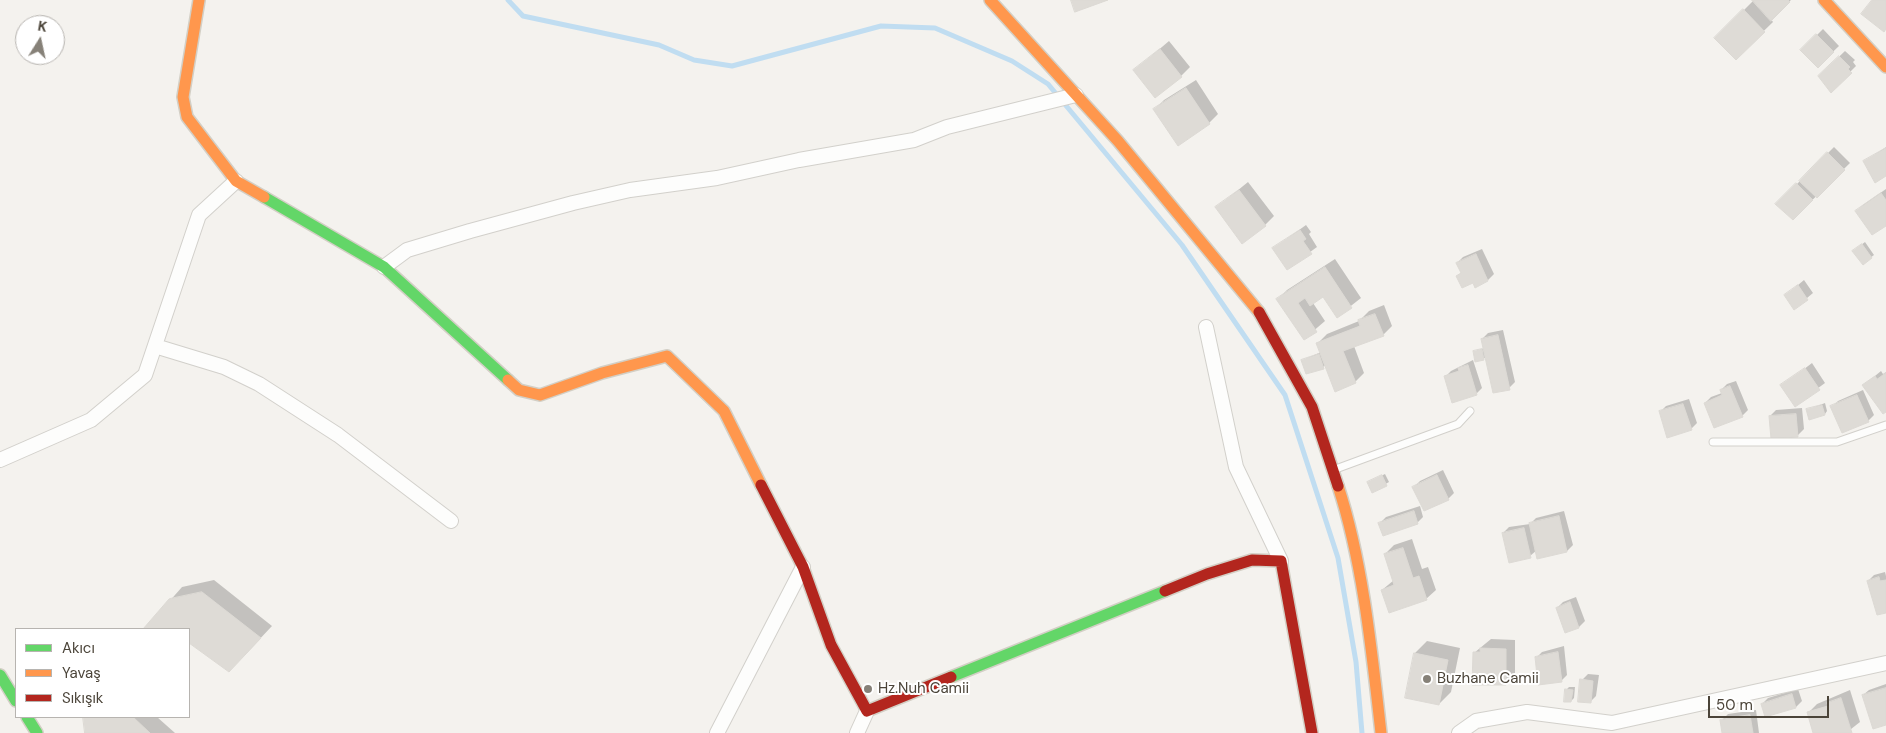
<!DOCTYPE html>
<meta charset="utf-8">
<style>
body{margin:0}
#map{position:relative;width:1886px;height:733px;overflow:hidden;background:#f4f2ee;font-family:"DM Sans",sans-serif}
canvas{display:block}
.legend{position:absolute;left:15px;top:628px;width:175px;height:90px;box-sizing:border-box;background:#fff;border:1px solid #b7b4b0;margin:0;padding:6px 9px;list-style:none;font-size:15px;color:#4b4439}
.legend li{display:flex;align-items:center;gap:10px;height:25px}
.legend b{width:25px;border:1px solid #b7b4b0}
.north{position:absolute;left:15px;top:15px;width:50px;height:50px;box-sizing:border-box;background:#fff;border:1px solid #b7b4b0;border-radius:50%;rotate:10deg;font-size:14px;font-weight:700;line-height:20px;text-align:center;color:#4b4439}
.north::after{content:'';display:block;margin:auto;width:18px;height:22px;background:#868178;clip-path:polygon(50% 0,100% 100%,50% 72%,0 100%)}
.scale{position:absolute;left:1708px;top:696px;width:121px;height:22px;box-sizing:border-box;border:2px solid #4b4439;border-top:0;padding-left:6px;font-size:15px;line-height:18px;white-space:nowrap;color:#4b4439;-webkit-text-stroke:4px #fff;paint-order:stroke}
</style>
<div id="map">
<canvas width="1886" height="733"></canvas>
<ul class="legend">
<li><b style="height:6px;background:#63d668"></b>Akıcı</li>
<li><b style="height:6px;background:#ff974d"></b>Yavaş</li>
<li><b style="height:6px;background:#b3261e"></b>Sıkışık</li>
</ul>
<div class="north">K</div>
<div class="scale">50 m</div>
</div>
<script>
const context = document.querySelector('canvas').getContext('2d');
context.lineJoin = 'round';
function fillPath(path, color) {
  context.fillStyle = color;
  context.fill(path, 'evenodd');
}
function trace(path, color, width, dash) {
  context.strokeStyle = color;
  context.lineWidth = width;
  context.lineCap = dash ? 'butt' : 'round';
  context.setLineDash(dash || []);
  context.stroke(path);
}
function write(font, color, halo, rows, align = 'center') {
  context.font = font + ' "DM Sans",sans-serif';
  context.lineWidth = 4;
  context.setLineDash([]);
  context.textBaseline = 'middle';
  context.strokeStyle = halo;
  context.fillStyle = color;
  for (const [text, x, y, turn = 0] of rows) {
    context.save();
    context.translate(x, y);
    context.rotate((+turn || 0) * Math.PI / 180);
    context.textAlign = isNaN(turn) ? turn : align;
    if (halo) context.strokeText(text, 0, 0);
    context.fillText(text, 0, 0);
    context.restore();
  }
}
const shadow = new Path2D(`
 M1754,0H1791L1771,19L1773,22L1736,58L1716,38Z
 M1823,29L1839,46L1818,66L1802,50Z
 M1169,41L1190,67L1181,76L1135,70Z
 M1845,51L1855,60L1853,62L1856,66L1831,91L1819,76Z
 M1196,80L1218,114L1209,123L1155,109L1164,100Z
 M1834,147L1850,163L1793,219L1777,204Z
 M1886,147V175L1864,162Z
 M1248,182L1274,216L1265,225L1216,208Z
 M1886,189V225L1857,211L1863,205Z
 M1306,225L1311,232L1309,234L1317,247L1288,268L1274,248Z
 M1865,242L1874,255L1863,263L1857,248Z
 M1482,249L1494,274L1488,280L1474,281L1458,276L1462,272L1457,263L1463,257Z
 M1335,259L1361,298L1338,316L1324,295L1313,303L1325,321L1304,339L1278,299L1287,290Z
 M1804,280L1813,293L1795,308L1786,295Z
 M1384,305L1392,326L1383,335L1354,346L1364,373L1355,382L1326,365L1323,367L1303,360L1321,352L1318,343L1327,334L1359,321L1369,311Z
 M1503,330L1515,382L1509,388L1486,357L1483,359L1474,352L1484,348L1482,339L1488,333Z
 M1473,360L1482,388L1476,394L1445,377L1451,371Z
 M1812,363L1825,383L1795,405L1782,386Z
 M1881,371L1883,374L1886,372V410L1864,385Z
 M1736,381L1748,410L1742,416L1705,403L1711,397L1722,393L1721,390L1727,384Z
 M1863,390L1874,415L1868,421L1832,407L1838,401Z
 M1689,399L1697,423L1691,429L1660,412L1666,406Z
 M1825,403L1827,411L1825,414L1807,410Z
 M1802,408L1804,429L1798,435L1772,438L1770,416L1776,410Z
 M1443,470L1454,493L1448,499L1414,487L1420,481Z
 M1385,474L1389,482L1373,491L1369,482Z
 M1420,506L1423,517L1417,523H1380L1386,517Z
 M1564,511L1573,545L1567,551L1537,550L1530,556L1503,533L1509,527L1530,524L1536,518Z
 M1412,539L1422,569L1428,567L1436,590L1426,599L1382,590L1394,580L1385,554L1394,545Z
 M1885,572L1886,576V611L1868,581L1874,575Z
 M214,580L272,626L241,659L191,642L189,645V629H145L182,587Z
 M1576,597L1585,621L1579,627L1566,632L1557,608L1563,602Z
 M1491,639L1515,640V674L1505,684L1474,653Z
 M1427,641L1460,648L1451,692L1439,704L1415,653Z
 M1564,646L1567,675L1561,681L1536,658L1542,652Z
 M1588,674L1599,675L1596,696L1590,702L1582,680Z
 M1886,684V724L1863,695L1869,690Z
 M1569,687H1575L1574,698L1571,701L1566,690Z
 M1798,689L1802,701L1796,707L1762,704L1768,698Z
 M1850,690L1860,722L1846,733H1814L1808,713L1817,704Z
 M1756,710L1759,733H1723L1722,720L1728,714Z
 M85,717H157L175,733H87Z`);
const stream = new Path2D(`
 M508,0L523,16L659,45L694,60L732,66L881,26L935,28L1012,61L1048,84L1182,245L1285,395L1338,558L1356,662L1362,733`);
const building = new Path2D(`
 M1071,0H1108L1075,12Z
 M1752,0H1788L1790,2L1771,21Z
 M1872,0H1886V29L1884,32L1861,14Z
 M1743,9L1765,32L1736,60L1714,38Z
 M1816,34L1834,52L1818,68L1800,50Z
 M1160,49L1182,77L1155,98L1133,70Z
 M1839,56L1850,67L1848,69L1852,73L1831,93L1818,76Z
 M1186,88L1210,124L1178,146L1153,109Z
 M1886,148V176L1875,183L1863,161Z
 M1827,152L1845,170L1817,198L1799,181Z
 M1796,183L1813,200L1793,220L1775,204Z
 M1239,190L1266,226L1242,244L1215,207Z
 M1881,193L1886,200V226L1872,235L1855,211Z
 M1300,230L1306,239L1303,241L1312,254L1287,270L1272,248Z
 M1862,244L1872,258L1863,265L1852,251Z
 M1476,254L1488,281L1475,288L1473,283L1462,288L1456,276L1461,273L1456,263Z
 M1325,267L1352,308L1337,318L1323,297L1310,306L1305,298L1298,303L1317,332L1304,340L1276,299Z
 M1798,285L1808,300L1794,310L1784,295Z
 M1375,314L1384,336L1343,351L1356,383L1335,392L1316,343L1360,326L1358,320Z
 M1498,335L1510,390L1493,393L1481,339Z
 M1482,349L1484,360L1475,362L1473,351Z
 M1319,354L1324,369L1306,374L1301,360Z
 M1468,365L1477,395L1452,403L1444,376L1459,371L1458,368Z
 M1805,368L1820,390L1795,407L1780,385Z
 M1886,373V412L1883,414L1862,385L1875,376L1877,379Z
 M1730,386L1743,417L1714,428L1704,403L1722,395L1720,390Z
 M1857,395L1869,422L1842,433L1830,406Z
 M1683,404L1692,430L1667,438L1659,411Z
 M1822,405L1825,415L1809,420L1806,409Z
 M1796,414L1798,437L1771,439L1769,416Z
 M1382,475L1387,486L1372,493L1367,482Z
 M1437,475L1449,500L1424,511L1412,487Z
 M1414,511L1418,524L1383,536L1378,523Z
 M1559,516L1567,552L1537,559L1529,523Z
 M1524,528L1531,558L1509,563L1502,533Z
 M1403,548L1413,578L1419,576L1427,600L1389,613L1381,590L1394,585L1384,554Z
 M1879,577L1880,581L1886,580V613L1877,615L1867,581Z
 M202,592L261,638L229,672L189,643V629H143L169,599Z
 M1570,602L1579,628L1565,633L1556,608Z
 M1480,648L1506,649V685H1472L1473,652H1480Z
 M1558,652L1562,682L1538,685L1535,657Z
 M1414,653L1448,660L1439,705L1405,698Z
 M1580,679L1593,681L1591,703L1578,702Z
 M1886,688V725L1873,729L1862,695Z
 M1565,689L1573,690L1571,702H1564Z
 M1792,694L1796,708L1765,717L1761,704Z
 M1841,698L1852,733H1813L1807,712L1828,706L1827,703Z
 M1750,715L1753,733H1722L1720,720Z
 M83,717H133L150,733H85Z`);
const lane = new Path2D(`
 M1713,442H1837L1886,425
 M1333,470L1458,424L1470,411`);
const street = new Path2D(`
 M384,267L407,250L470,231L573,203L630,190L717,178L799,160L914,140L947,127L1076,95
 M1206,327L1236,467L1281,561
 M155,346L224,367L259,384L338,435L451,521
 M0,460L91,420L145,375L199,215L236,181
 M717,733L803,567
 M857,733L867,711
 M1459,733L1476,721L1527,712L1612,723L1886,663`);
const fast = new Path2D(`
 M264,197L384,267L508,380
 M0,675L16,701
 M951,677L1165,591
 M27,717L37,733`);
const slow = new Path2D(`
 M199,0L183,97L187,117L236,181L264,197
 M990,0L1118,141L1259,312
 M1824,0L1886,67
 M508,380L519,390L540,395L602,373L667,356L724,411L761,485
 M1338,486C1363,562 1372,653 1381,733`);
const jam = new Path2D(`
 M1259,312L1312,407L1338,486
 M761,485L803,567L831,645L867,711L951,677
 M1165,591L1207,574L1252,560L1281,561L1312,733`);
const markers = [
 [1427,679,5,"#868178"],
 [868,689,5,"#868178"]
];
const poiNames = [
 ["Buzhane Camii",1437,679],
 ["Hz.Nuh Camii",878,689]
];
fillPath(shadow, '#0003');
trace(stream, '#c0ddf1', 5);
fillPath(building, '#dedbd6');
trace(building, '#dcd9d4', 1);
trace(lane, '#d2d0cb', 9);
trace(street, '#d2d0cb', 16);
trace(fast, '#d3cfc5', 14);
trace(slow, '#d3cfc5', 14);
trace(jam, '#d3cfc5', 14);
trace(lane, '#fdfdfc', 7);
trace(street, '#fdfdfc', 14);
trace(fast, '#63d668', 11);
trace(slow, '#ff974d', 11);
trace(jam, '#b3261e', 11);
for (const [x, y, r, color] of markers) {
  const dot = new Path2D();
  dot.arc(x, y, r, 0, 2 * Math.PI);
  context.fillStyle = color;
  context.fill(dot);
  trace(dot, '#fff', 2);
}
write('15px', '#4b4439', '#fff', poiNames, 'left');
</script>
